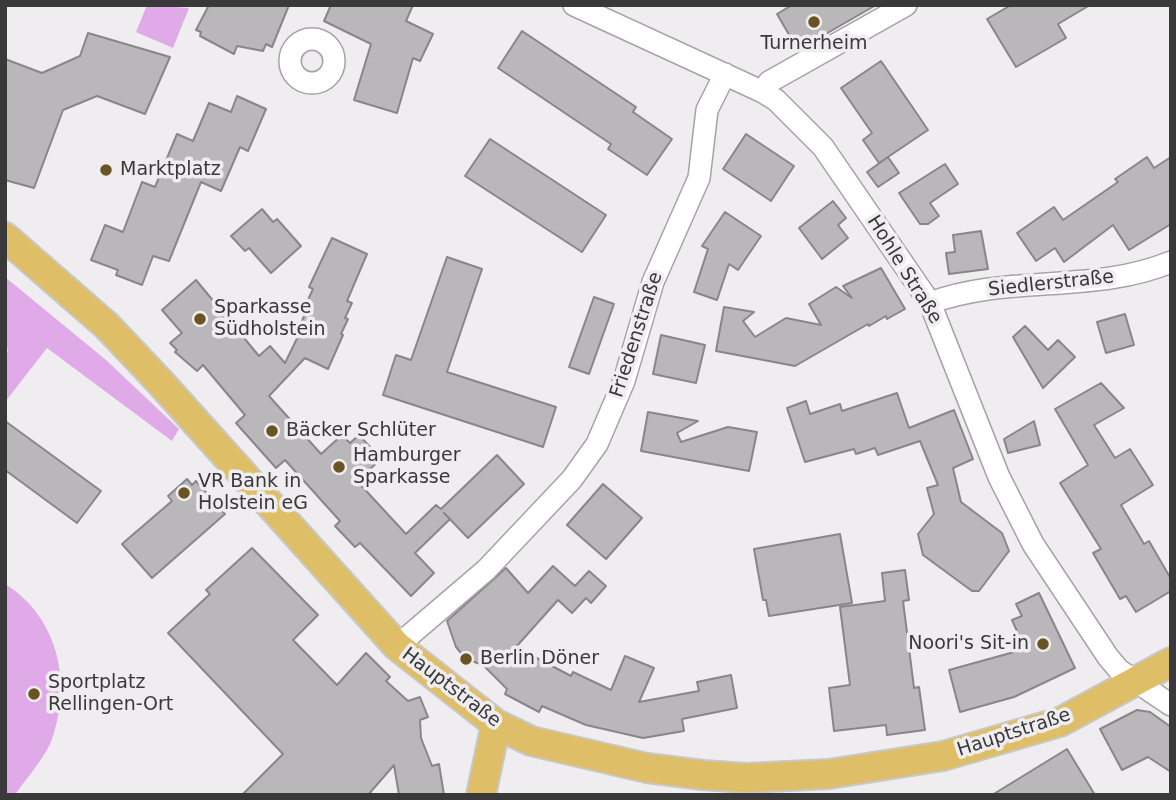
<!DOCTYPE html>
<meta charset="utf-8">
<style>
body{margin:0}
#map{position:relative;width:1176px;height:800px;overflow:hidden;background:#efedef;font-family:"DejaVu Sans",sans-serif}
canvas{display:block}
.frame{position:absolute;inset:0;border:7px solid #3a393a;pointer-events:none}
</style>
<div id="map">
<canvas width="1176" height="800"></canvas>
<div class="frame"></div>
</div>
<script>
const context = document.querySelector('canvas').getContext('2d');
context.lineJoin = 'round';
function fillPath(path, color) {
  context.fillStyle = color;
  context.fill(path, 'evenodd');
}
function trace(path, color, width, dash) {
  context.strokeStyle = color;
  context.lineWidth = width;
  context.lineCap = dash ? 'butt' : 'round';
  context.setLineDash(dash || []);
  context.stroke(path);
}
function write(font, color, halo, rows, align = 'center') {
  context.font = font + ' "DejaVu Sans",sans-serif';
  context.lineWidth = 7;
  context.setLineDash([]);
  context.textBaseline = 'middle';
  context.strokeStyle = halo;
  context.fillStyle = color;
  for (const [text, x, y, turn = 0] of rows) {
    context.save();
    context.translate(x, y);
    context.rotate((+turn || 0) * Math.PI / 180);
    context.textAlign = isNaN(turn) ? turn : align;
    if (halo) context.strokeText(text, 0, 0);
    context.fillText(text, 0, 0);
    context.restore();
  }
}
const green = new Path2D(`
 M147,5L189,8L173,48L136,32Z
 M5,277L106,360L179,429L172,441L47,348L5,402V361L8,350L5,345Z
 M5,584C57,616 72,680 53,736C47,756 27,777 15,795H5Z`);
const building = new Path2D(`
 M209,5H289L272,47L266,44L263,51L237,46L234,54L200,36L201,32L196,30Z
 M331,5H413L406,21L433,34L420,61L413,58L397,113L354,100L371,44L324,21Z
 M792,5H876L798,50L777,14Z
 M1011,5H1090L1058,24L1066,38L1016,67L987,19Z
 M522,31L636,107L633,112L672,139L647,175L608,149L611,144L498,68Z
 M88,33L170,57L145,114L97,96L63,110L34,188L5,180V59L42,73L80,56Z
 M881,61L928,130L879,163L863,140L872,133L841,88Z
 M237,96L266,109L248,151L240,147L221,191L201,182L169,261L153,256L142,285L116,275L118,270L91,260L105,225L123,232L142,182L155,187L177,134L193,141L209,103L231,112Z
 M746,134L794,166L771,201L723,169Z
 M490,139L606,215L582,252L465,176Z
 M888,157L899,173L878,187L867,172Z
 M1147,157L1154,168L1171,157V224L1129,250L1113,225L1064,262L1055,248L1036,261L1017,233L1054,207L1063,220L1118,182L1115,179Z
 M945,164L958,184L930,203L939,216L928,224H920L899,193Z
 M833,201L846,218L838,225L848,238L822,259L799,228Z
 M262,209L273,222L277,219L301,246L271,273L249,248L245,251L231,236Z
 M725,212L761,236L738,270L729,264L717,300L694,292L708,249L702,246Z
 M981,231L988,269L949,274L946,253L955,252L953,235Z
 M332,238L367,254L347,301L352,303L345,318L348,319L341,334L343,335L328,369L305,358L269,396L321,454L342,435L350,443L359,435L381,459L357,481L406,534L436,505L441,509L497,455L524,484L468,538L444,513L450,519L415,553L434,573L411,596L360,543L355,547L335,526L340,521L285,460L276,468L236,423L245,415L203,365L197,371L175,352L177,350L170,343L182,333L162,310L196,280L259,356L270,346L285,363L305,322L302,321L309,305L306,304L313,289L309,287Z
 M447,257L482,269L447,372L556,407L543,447L383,395L396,355L411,360Z
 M881,268L905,309L887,319L886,316L869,326L868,324L795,366L716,351L724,307L754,312L743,321L755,337L786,318L821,325L809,304L836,287L852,298L843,286Z
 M594,297L614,304L589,374L569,367Z
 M1125,314L1134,345L1106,353L1097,322Z
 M1025,326L1048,350L1058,340L1075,357L1043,388L1013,337Z
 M661,335L705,345L696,383L653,374Z
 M1101,383L1124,408L1094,425L1115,458L1130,449L1153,485L1121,505L1144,544L1149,541L1171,579V591L1136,612L1126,596L1120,599L1093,553L1101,549L1060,483L1088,465L1055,409Z
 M897,393L909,428L954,410L973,459L953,468L961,502L1002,533L1009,551L979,591H972L923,555L918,534L934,514L927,488L938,485L920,441L878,455L875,448L856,454L854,449L805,462L787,408L806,401L810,414L840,404L842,411Z
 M648,412L698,421L677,433L681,442L728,427L757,432L749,471L641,451Z
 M5,421L101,491L77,523L5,470Z
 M1034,421L1040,445L1008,453L1004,439Z
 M187,479L192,485L196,481L225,514L152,578L122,544L172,501L168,496Z
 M603,484L642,518L606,559L567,525Z
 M840,534L852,603L769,616L766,600H763L754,549Z
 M252,548L318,615L293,640L337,685L366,653L390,677L386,681L408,701L420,697L428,717L420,720L421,738L432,766L439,764L444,795H399L394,765L368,795H242L283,754L168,633L210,594L206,590Z
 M553,566L575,586L589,571L606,586L591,603L586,598L572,613L558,600L516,647L571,676L573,672L611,690L625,656L654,668L639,702L699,691L697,682L731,675L737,708L682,719L684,731L643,738L586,725L542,706L539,712L505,694L507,689L483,665L466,659L456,647L447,621L506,568L528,593Z
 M905,570L909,600L903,601L914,688L919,687L925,730L887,735L886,725L834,731L829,688L850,685L840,607L885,601L882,573Z
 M1039,593L1075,668L1014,697L960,712L949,670L1025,649L1012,620L1022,616L1016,604Z
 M1137,710L1150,712L1171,727V772L1148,757L1122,770L1100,729Z
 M1067,749L1095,795H992Z`);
const minor = new Path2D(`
 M574,5L763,92L776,100L823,147L930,303L999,477L1033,544L1108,657L1119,670L1171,705
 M290 61a22 22 0 1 1 44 0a22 22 0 1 1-44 0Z
 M763,92L769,82L906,5
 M930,303C1007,274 1094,294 1171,262
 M397,646L486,570L572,479L597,444L624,381L653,282L699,178L707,110L725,74`);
const major = new Path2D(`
 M5,237L107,326L160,382L397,646L496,724L531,741L647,768L703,775L747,778L829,774L943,756L1060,722L1171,662
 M481,795L496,724`);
const markers = [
 [814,22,7,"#6b5424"],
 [106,170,7,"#6b5424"],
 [200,319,7,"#6b5424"],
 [272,431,7,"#6b5424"],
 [339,467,7,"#6b5424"],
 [184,493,7,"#6b5424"],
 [1043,644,7,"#6b5424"],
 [466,659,7,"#6b5424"],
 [34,694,7,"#6b5424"]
];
const poiNames = [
 ["Turnerheim",814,44,"center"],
 ["Marktplatz",120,170],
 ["Sparkasse",214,308],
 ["Südholstein",214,330],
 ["Bäcker Schlüter",286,431],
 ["Hamburger",353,456],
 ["Sparkasse",353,478],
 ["VR Bank in",198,482],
 ["Holstein eG",198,504],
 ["Noori's Sit-in",1029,644,"right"],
 ["Berlin Döner",480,659],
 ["Sportplatz",48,683],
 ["Rellingen-Ort",48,705]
];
const streetNames = [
 ["Hohle Straße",904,270,58],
 ["Siedlerstraße",1051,284,-6],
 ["Friedenstraße",637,335,-72],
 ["Hauptstraße",451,688,37],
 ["Hauptstraße",1014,733,-18]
];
fillPath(green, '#dfaae7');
fillPath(building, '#bab7ba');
trace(building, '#888688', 2);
trace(minor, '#a6a3a6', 24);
trace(major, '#c8c8c8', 32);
trace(minor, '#fff', 21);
trace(major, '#debf67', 28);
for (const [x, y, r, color] of markers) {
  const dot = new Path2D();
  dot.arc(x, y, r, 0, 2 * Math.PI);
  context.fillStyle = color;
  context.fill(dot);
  trace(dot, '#efedef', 2.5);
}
write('19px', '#3a393a', '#efedef', poiNames, 'left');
write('19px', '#3a393a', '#efedef', streetNames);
</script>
